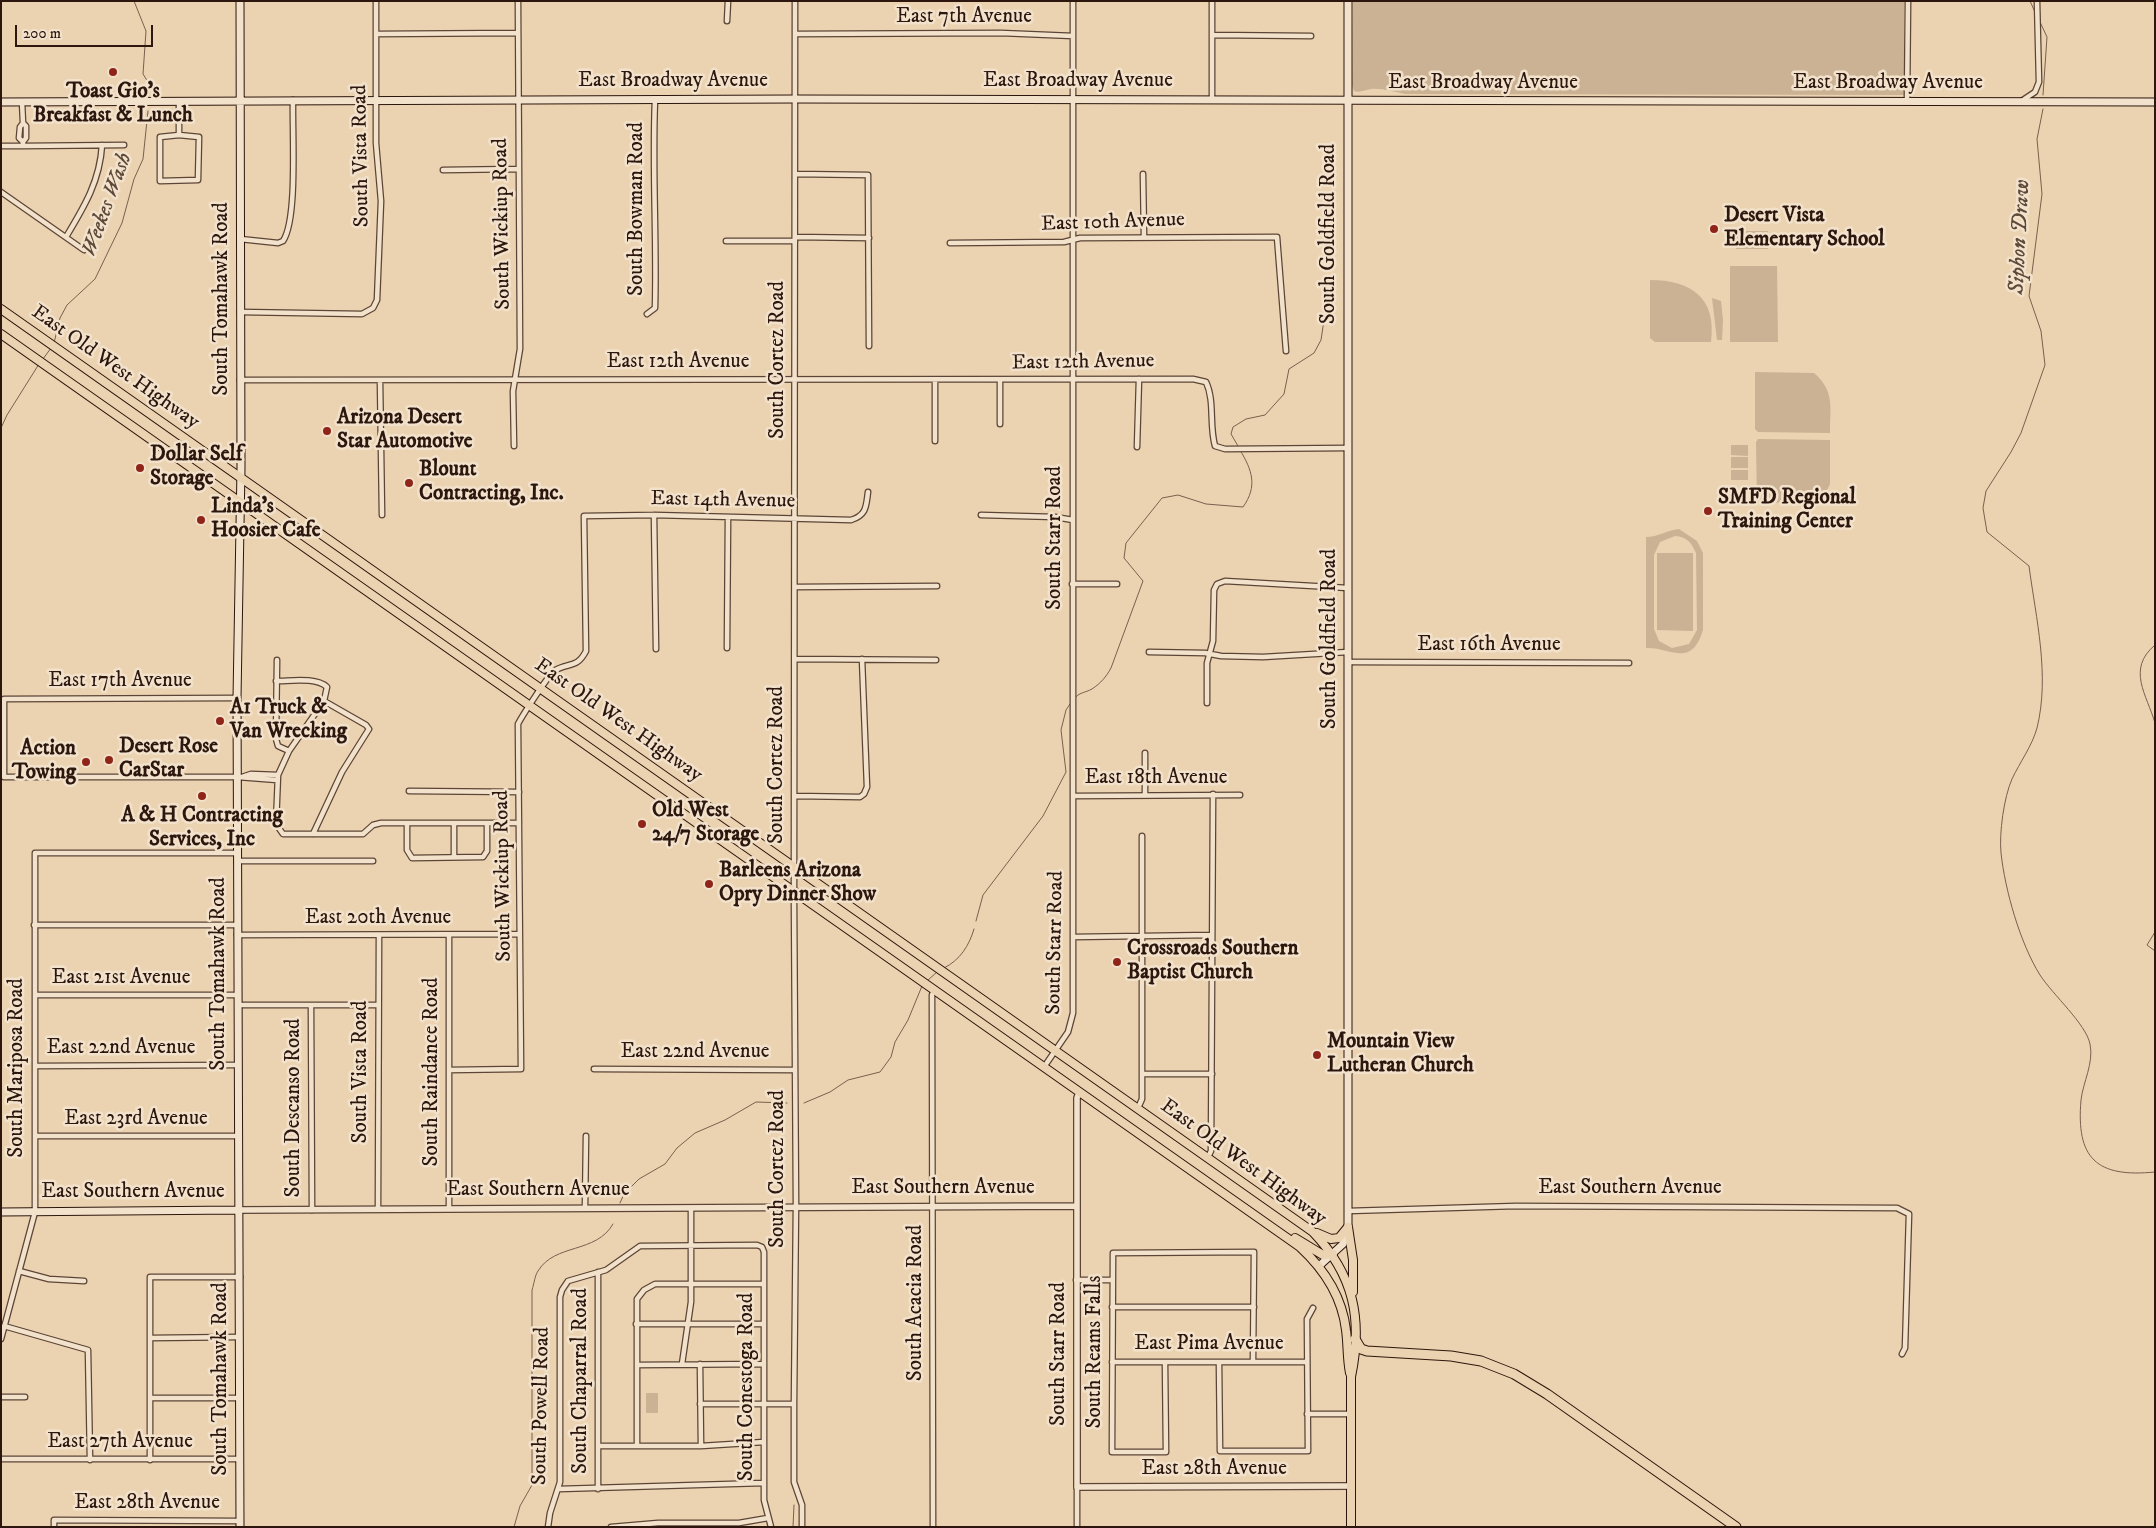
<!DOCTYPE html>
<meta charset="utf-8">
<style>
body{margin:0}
#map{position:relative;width:2156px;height:1528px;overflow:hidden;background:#ebd2b0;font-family:"IM FELL DW Pica",serif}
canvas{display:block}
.frame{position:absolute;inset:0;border:2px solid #2c160d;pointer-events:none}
.scale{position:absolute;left:15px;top:25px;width:138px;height:22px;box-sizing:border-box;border:2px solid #2c160d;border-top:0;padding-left:6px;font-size:15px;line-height:18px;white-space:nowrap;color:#2c160d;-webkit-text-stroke:4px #f2e2cc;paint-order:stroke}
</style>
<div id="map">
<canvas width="2156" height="1528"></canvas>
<div class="frame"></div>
<div class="scale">200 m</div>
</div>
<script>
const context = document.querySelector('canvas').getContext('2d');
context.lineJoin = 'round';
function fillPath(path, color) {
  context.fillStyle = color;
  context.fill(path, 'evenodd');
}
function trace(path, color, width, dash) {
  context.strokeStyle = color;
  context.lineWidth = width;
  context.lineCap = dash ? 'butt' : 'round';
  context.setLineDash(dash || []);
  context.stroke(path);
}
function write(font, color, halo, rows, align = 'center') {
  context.font = font + ' "IM FELL DW Pica",serif';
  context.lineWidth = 5;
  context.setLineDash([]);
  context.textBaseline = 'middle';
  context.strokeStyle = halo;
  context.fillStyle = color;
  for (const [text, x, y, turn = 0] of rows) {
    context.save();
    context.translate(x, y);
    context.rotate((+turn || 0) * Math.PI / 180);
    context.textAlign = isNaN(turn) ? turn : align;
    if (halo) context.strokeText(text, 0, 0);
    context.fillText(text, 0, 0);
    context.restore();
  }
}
const green = new Path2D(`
 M1353,1H1904V95L1405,94C1394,92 1383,88 1371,89C1365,90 1360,93 1354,91L1352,85Z
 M1736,231H1768V249H1736Z
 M1730,266H1777L1778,342H1730Z
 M1650,280C1691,280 1717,298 1711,342H1655L1650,338Z
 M1712,298L1721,301L1723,320L1722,340H1717Z
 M1755,372L1814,373C1835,391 1830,408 1830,433L1758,432L1755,429Z
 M1758,439L1830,440V484L1823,498L1818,502L1757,503L1756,442Z
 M1731,445H1748V456L1731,455Z
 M1731,457H1748V468H1731Z
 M1731,470H1748V480H1731Z
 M1679,529L1697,541L1703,553V630C1691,669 1671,647 1646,648V537C1658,537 1667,530 1679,529ZM1675,536C1687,537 1691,542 1696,553L1697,630L1689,644L1672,648L1659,641L1654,629V555L1660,542Z
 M1657,553H1693V631L1657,630Z
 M646,1393H658V1413H646Z`);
const stream = new Path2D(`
 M134,1L146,31L143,74L148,82V97
 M2030,1L2035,12
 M2040,22L2047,37L2043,95
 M2043,109L2037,139L2042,194L2029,296L2041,331L2045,365L2021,433L2011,452L1986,491L1983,508L1987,532L2029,566C2036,619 2050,675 2037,728C2032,746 2020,762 2012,779C2004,797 1999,833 2001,853C2005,890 2020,943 2040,975C2053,995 2086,1024 2090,1044C2094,1063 2083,1082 2081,1100C2076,1158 2096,1178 2155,1172
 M54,343L60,318L67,305L95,279L122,223L134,179L143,159L148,111
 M43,359L51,348
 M1,428L7,415L39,364
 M1238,446L1231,434L1233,427L1246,419L1265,415L1284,394L1289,369L1314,353L1321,340L1324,320L1334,307
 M2155,645C2126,669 2147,695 2155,723
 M1074,699C1079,692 1085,693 1092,689C1101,683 1106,677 1111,668L1143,581L1124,558L1126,543L1162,498L1178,495L1206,504L1243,507C1258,486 1252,470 1240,450
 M976,921L983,895L1043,816L1066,772L1061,730L1066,710L1070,704
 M2155,932L2147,945L2155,951
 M944,968C960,960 969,946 974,929
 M926,982L938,971
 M804,1103L830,1092L848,1080L880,1072L891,1057L895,1042L908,1020L922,986
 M620,1203L624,1194L639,1179L665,1164L677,1148L695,1133L725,1120L756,1102L787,1103
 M514,1527L520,1506L532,1485V1290C534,1284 535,1275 538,1271C555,1243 596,1254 613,1224
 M793,1527L794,1505`);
const minor = new Path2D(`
 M795,1L794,898L796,1203L794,1404V1482L802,1505V1527
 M1212,1V99
 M727,21L728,1
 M376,34L518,33
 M795,34L1001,33L1073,36
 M1212,35L1311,36
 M2023,100L2035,92L2039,82L2037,1
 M22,102L23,123L26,126V138L23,142L19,138L20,127L23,123
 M1907,102L1908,1
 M179,135L199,137L198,180L160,181V137Z
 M179,135V102
 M1,146H23V143
 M23,146L124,145
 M443,170L519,169
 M795,174L868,175L869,346
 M1143,174L1144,237
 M1,192L84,250
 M66,237C84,207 100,181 102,145
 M795,237L869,238
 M240,239L278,243L283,241C298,219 292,130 293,100
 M726,241H795
 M950,243L1064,242L1080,238L1277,237L1286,351
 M240,312L362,314L373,308L377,300L381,201L376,143V1
 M647,314L655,308C657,239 652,169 655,100
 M240,380L1193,379L1206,382C1215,401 1209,425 1215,446L1225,449L1348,448
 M380,380L382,515
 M1000,380V424
 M935,441V381
 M514,446L513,391L520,349L518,1
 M1137,447L1139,379
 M654,515L656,649
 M981,515L1055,517L1073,520
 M1072,584H1117
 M795,587L937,586
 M727,648L728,517
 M1149,652L1205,653L1221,656L1263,657L1348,652
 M795,659L936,660
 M277,660L276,739L278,746L289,751
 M1348,662L1629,663
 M276,681C291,681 316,677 327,687L324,701L289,751L278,775L276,824L283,834H363L373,825L381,823H519
 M237,698L4,699V777H238L277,780
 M1207,703V663L1213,641L1214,590L1217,584L1225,581L1348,588
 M1145,753V795
 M242,777L251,774L278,775
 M409,791L519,792
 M795,796L860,797L864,794L867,787L862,659
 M1073,796L1240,795
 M407,823V850L412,858L483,857L487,851V823
 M454,823V857
 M313,834L342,772L369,729L366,725L324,701
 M237,861H373
 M34,925H238
 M237,935L519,934
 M449,935V1209
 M1073,937L1212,935
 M35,995H238
 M238,1005H378
 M311,1005L312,1210
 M35,1066L238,1065
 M1044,1067L1068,1032L1073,1013V1
 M594,1069L795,1070
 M449,1070L521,1069L518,724C522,716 548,676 554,671C568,662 577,669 586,651L584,516L654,515L851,520C867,515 866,506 868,492
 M1142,1074H1212
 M1138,1108L1142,1099V836
 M35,1136H238
 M1208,1157L1211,1151L1213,794
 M585,1208L586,1136
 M378,1209L379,935
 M1348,1211L1516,1206L1897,1208L1909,1214L1905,1348L1902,1354
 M19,1271L49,1279L84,1281
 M598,1272V1489
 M1076,1280H1112
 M1112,1307H1254
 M636,1324H764
 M4,1326L88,1350L90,1460
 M150,1338L239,1337
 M1,1339L35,1212V853H238
 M1112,1362H1307
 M1165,1362L1166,1452H1112L1113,1253L1254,1252L1253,1362
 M1219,1362L1220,1451H1308L1307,1319L1313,1308
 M682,1364L691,1302V1208
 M700,1364L701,1446
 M637,1365L764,1364
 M1,1397H25
 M150,1398H239
 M700,1404H794
 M1307,1414H1351
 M598,1446H701L764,1442
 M637,1446V1299L644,1290L655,1284H764
 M1,1459H239
 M150,1460V1277H240
 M559,1489L764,1483
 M54,1527V1520L240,1521
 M548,1527L550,1513L560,1482V1297L562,1290L568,1281L606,1270L640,1246L757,1245L762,1247L764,1252V1500L771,1527
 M611,1527L658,1523H739L768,1518
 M933,1527L932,995L934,990
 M1077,1527V1487`);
const tertiary = new Path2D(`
 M1079,1092L1077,1098V1487L1351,1486
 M239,1210L1075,1206`);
const secondary = new Path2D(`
 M240,1L241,468L237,698L240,1527
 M1,102L795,99L2155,102
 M1,1212L239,1210
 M1319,1266L1343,1244L1348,1227V1`);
const primary = new Path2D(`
 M1,309L1313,1232C1354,1275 1363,1319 1351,1377V1527
 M1,334L1300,1247C1325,1270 1342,1296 1346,1330C1348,1344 1347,1358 1350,1373
 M1348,1227L1353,1260V1292
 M1317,1233L1331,1239L1339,1238L1348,1227
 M1295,1238L1323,1255L1333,1254`);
const motorway = new Path2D(`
 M1355,1339L1361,1349L1367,1351L1451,1356L1481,1361L1514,1374L1547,1394L1736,1527`);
const markers = [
 [113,72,5,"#8f2418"],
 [1714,229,5,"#8f2418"],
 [327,431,5,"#8f2418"],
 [140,468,5,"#8f2418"],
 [409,483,5,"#8f2418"],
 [1708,511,5,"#8f2418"],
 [201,520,5,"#8f2418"],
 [220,721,5,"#8f2418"],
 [109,760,5,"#8f2418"],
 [86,762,5,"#8f2418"],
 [202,796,5,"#8f2418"],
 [642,824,5,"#8f2418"],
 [709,884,5,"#8f2418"],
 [1117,962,5,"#8f2418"],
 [1317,1055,5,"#8f2418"]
];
const streetNames = [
 ["East 7th Avenue",964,18],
 ["East Broadway Avenue",673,82],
 ["East Broadway Avenue",1078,82],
 ["East Broadway Avenue",1483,84],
 ["East Broadway Avenue",1888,84],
 ["South Vista Road",362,156,-91],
 ["South Bowman Road",638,209,-90],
 ["East 10th Avenue",1113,223,-2],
 ["South Wickiup Road",503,224,-91],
 ["South Goldfield Road",1330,234,-90],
 ["South Tomahawk Road",223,299,-90],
 ["South Cortez Road",779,360,-90],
 ["East 12th Avenue",678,363],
 ["East 12th Avenue",1083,363,-1],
 ["East Old West Highway",115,368,35],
 ["East 14th Avenue",723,501,1],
 ["South Starr Road",1056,538,-90],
 ["South Goldfield Road",1331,639,-90],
 ["East 16th Avenue",1489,646],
 ["East 17th Avenue",120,682],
 ["East Old West Highway",618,721,35],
 ["South Cortez Road",778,765,-90],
 ["East 18th Avenue",1156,779],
 ["South Wickiup Road",504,876,-91],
 ["East 20th Avenue",378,919],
 ["South Starr Road",1056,943,-89],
 ["South Tomahawk Road",220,974,-90],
 ["East 21st Avenue",121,979],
 ["East 22nd Avenue",121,1049],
 ["East 22nd Avenue",695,1053],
 ["South Mariposa Road",18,1068,-90],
 ["South Vista Road",362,1072,-90],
 ["South Raindance Road",433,1072,-90],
 ["South Descanso Road",295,1108,-90],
 ["East 23rd Avenue",136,1120],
 ["East Old West Highway",1243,1163,36],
 ["South Cortez Road",779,1169,-90],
 ["East Southern Avenue",943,1189],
 ["East Southern Avenue",1630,1189],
 ["East Southern Avenue",538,1191],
 ["East Southern Avenue",133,1193],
 ["South Acacia Road",917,1303,-90],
 ["East Pima Avenue",1209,1345],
 ["South Reams Falls",1096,1352,-90],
 ["South Starr Road",1060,1354,-90],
 ["South Tomahawk Road",222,1379,-90],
 ["South Chaparral Road",582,1381,-90],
 ["South Conestoga Road",748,1387,-90],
 ["South Powell Road",542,1406,-89],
 ["East 27th Avenue",120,1443],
 ["East 28th Avenue",1214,1470],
 ["East 28th Avenue",147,1504]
];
const poiNames = [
 ["Toast Gio’s",113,93,"center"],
 ["Breakfast & Lunch",113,117,"center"],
 ["Desert Vista",1724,217],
 ["Elementary School",1724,241],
 ["Arizona Desert",337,419],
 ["Star Automotive",337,443],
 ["Dollar Self",150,456],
 ["Storage",150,480],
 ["Blount",419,471],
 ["Contracting, Inc.",419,495],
 ["SMFD Regional",1718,499],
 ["Training Center",1718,523],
 ["Linda's",211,508],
 ["Hoosier Cafe",211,532],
 ["A1 Truck &",230,709],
 ["Van Wrecking",230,733],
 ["Desert Rose",119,748],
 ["CarStar",119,772],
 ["Action",76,750,"right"],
 ["Towing",76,774,"right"],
 ["Old West",652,812],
 ["24/7 Storage",652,836],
 ["A & H Contracting",202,817,"center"],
 ["Services, Inc",202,841,"center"],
 ["Barleens Arizona",719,872],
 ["Opry Dinner Show",719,896],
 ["Crossroads Southern",1127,950],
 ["Baptist Church",1127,974],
 ["Mountain View",1327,1043],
 ["Lutheran Church",1327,1067]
];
const waterNames = [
 ["Weekes Wash",108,205,-70],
 ["Siphon Draw",2021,237,-87]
];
fillPath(green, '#cbb294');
trace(stream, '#78604e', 1);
trace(minor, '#5c4536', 7);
trace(tertiary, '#5c4536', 8);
trace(secondary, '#2c160d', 9);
trace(primary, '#2c160d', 10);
trace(motorway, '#2c160d', 11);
trace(minor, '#f2e2cc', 4.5);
trace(tertiary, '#f2e2cc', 5.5);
trace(secondary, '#f2e2cc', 7);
trace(primary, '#ebd2b0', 8);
trace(motorway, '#ebd2b0', 9);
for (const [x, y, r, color] of markers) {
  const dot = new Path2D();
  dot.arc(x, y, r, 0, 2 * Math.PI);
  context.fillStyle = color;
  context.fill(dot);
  trace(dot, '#f2e2cc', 2);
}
write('21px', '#2c160d', '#f2e2cc', streetNames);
write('bold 21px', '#2c160d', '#f2e2cc', poiNames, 'left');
write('italic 22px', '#5e4838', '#f2e2cc', waterNames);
</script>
